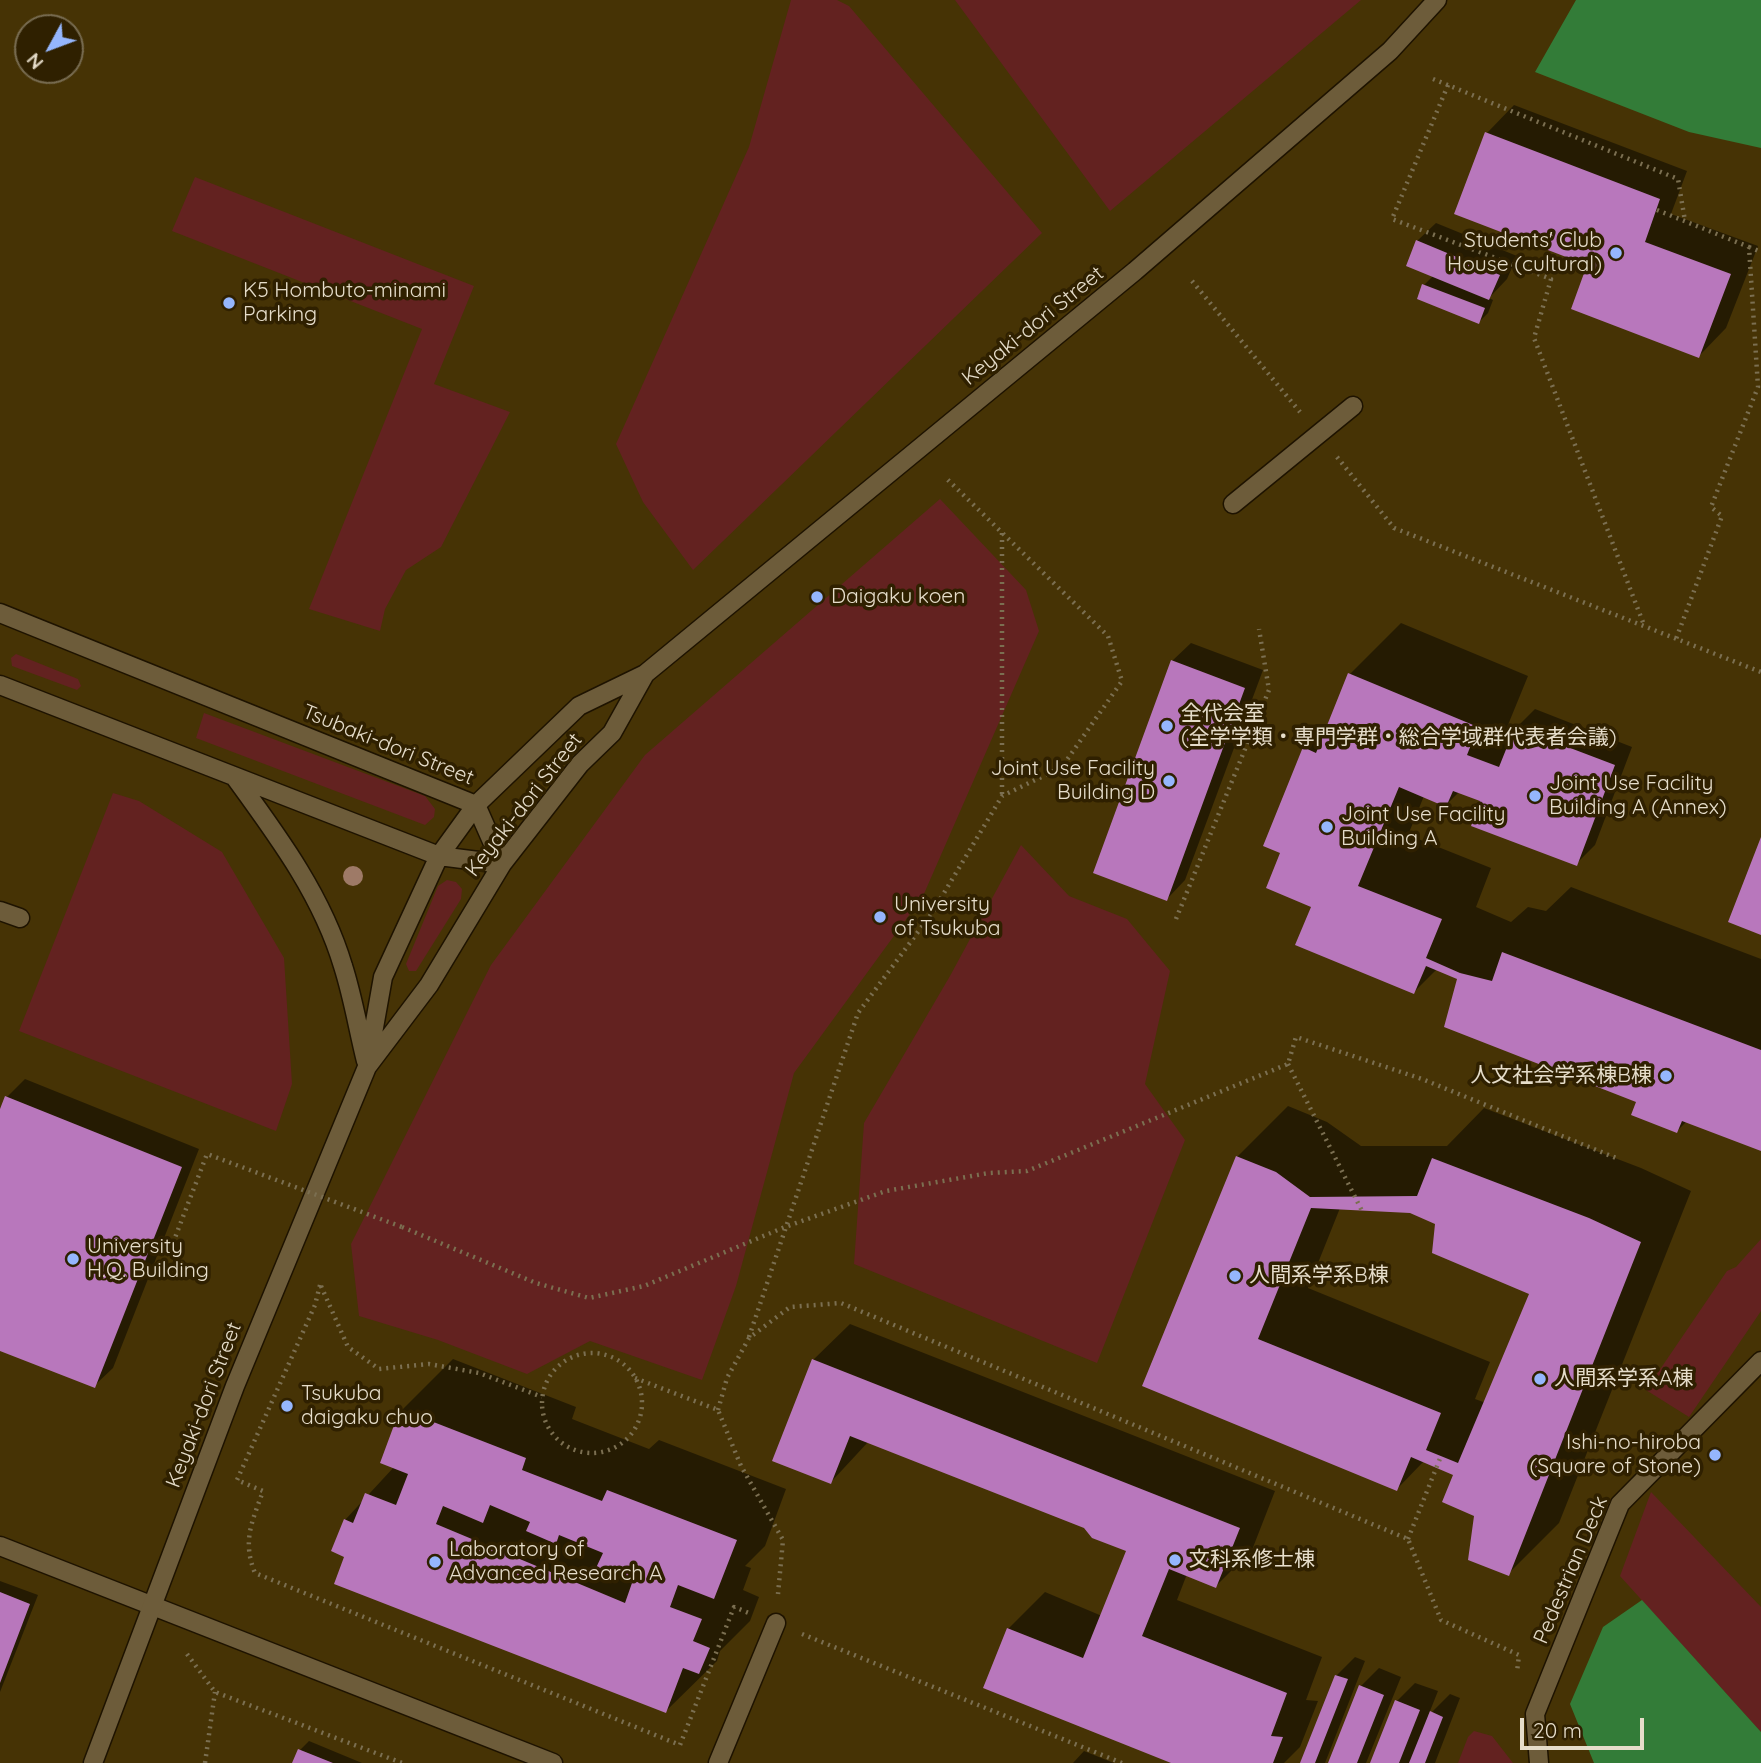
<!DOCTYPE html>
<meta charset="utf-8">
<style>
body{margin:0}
#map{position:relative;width:1761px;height:1763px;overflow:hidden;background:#392a06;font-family:Quicksand,sans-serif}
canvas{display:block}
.north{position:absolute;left:14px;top:14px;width:70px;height:70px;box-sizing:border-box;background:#2f2000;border:2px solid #786c51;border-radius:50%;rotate:229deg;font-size:19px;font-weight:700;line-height:28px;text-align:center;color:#e6ddca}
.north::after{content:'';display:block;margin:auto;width:24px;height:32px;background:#95b6fd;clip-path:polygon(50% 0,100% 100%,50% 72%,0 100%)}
.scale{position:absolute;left:1520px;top:1718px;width:124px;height:32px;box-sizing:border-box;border:4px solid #e6ddca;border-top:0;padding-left:9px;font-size:21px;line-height:24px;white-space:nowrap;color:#e6ddca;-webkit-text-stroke:5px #2f2000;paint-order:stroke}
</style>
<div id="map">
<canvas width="1761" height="1763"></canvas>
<div class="north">N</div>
<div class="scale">20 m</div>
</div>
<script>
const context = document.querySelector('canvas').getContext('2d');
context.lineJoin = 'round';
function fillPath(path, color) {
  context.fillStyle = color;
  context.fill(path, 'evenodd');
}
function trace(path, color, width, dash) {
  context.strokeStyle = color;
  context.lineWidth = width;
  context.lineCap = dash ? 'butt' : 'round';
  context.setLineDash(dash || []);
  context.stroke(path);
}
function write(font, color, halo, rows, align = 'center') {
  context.font = font + ' Quicksand,"Noto Sans JP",sans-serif';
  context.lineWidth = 7;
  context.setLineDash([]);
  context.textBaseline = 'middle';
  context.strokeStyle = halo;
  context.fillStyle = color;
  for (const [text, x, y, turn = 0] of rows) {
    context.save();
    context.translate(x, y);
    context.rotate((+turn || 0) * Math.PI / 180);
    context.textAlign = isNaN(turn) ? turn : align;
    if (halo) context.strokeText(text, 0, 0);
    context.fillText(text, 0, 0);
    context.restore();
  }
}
const built = new Path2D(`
 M0,0H1761V1763H0ZM28,28H70V70H28Z`);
const green = new Path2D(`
 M791,0H837L849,6L1042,233L693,570L643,502L616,444L749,147Z
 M955,0H1361L1110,211Z
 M195,177L474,286L434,384L510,412L441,547L406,570L385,609L380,631L309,609L422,329L172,231Z
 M940,499L1026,590L1039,631L923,896L794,1073L736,1286L702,1380L590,1341L527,1374L438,1340L359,1316L351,1244L491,965L645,755Z
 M16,654L78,679L81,686L77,690L12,666L11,658Z
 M204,713L425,796L435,809L434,817L425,825L196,738Z
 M113,793L139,801L222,852L284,958L292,1084L276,1131L19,1031Z
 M1021,845L1069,896L1127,919L1170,971L1145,1084L1185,1140L1097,1363L854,1264L864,1123L950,976Z
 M447,880L456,882L462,889L461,899L416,971H409L406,964L438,886Z
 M1761,1239V1311L1689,1417L1646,1390L1727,1271L1736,1267Z
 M1651,1492L1761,1607V1732L1620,1576Z
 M1474,1731L1492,1736L1513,1763H1458L1468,1737Z`);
const water = new Path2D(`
 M1576,0H1761V148L1689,132L1535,72Z
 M1642,1600L1761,1732V1763H1594L1570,1704L1603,1627Z`);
const shadow = new Path2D(`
 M1514,105L1687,171L1671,214L1758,246L1726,328L1699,356L1589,264L1487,133Z
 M1436,223L1517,256L1507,279L1489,298L1493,300L1488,313L1479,322L1419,298L1424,285L1434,275L1417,241Z
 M1401,623L1528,676L1501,742L1509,746L1516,728L1535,709L1632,747L1595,845L1576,864L1482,800L1459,792L1446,805L1424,796L1408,835L1491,868L1476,907L1511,922L1528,907L1546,911L1571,887L1761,959V1149L1687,1121L1677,1131L1638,1101L1446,1026L1461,972L1457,977L1437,969L1414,992L1313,906L1283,852L1305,748L1330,723L1350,674Z
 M1191,643L1263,670L1185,880L1167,899L1172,661Z
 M25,1079L199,1149L113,1368L94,1386L0,1349V1114L7,1097Z
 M1288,1106L1327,1122L1361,1146H1447L1484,1108L1641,1168L1691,1191L1559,1523L1508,1574L1455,1474L1424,1461L1397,1489L1145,1385L1237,1157ZM1340,1208L1410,1211L1437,1223L1532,1293L1486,1403L1475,1399L1490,1362L1308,1288Z
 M850,1324L1275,1491L1252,1550L1216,1586L1187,1574L1177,1600L1322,1657L1306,1700L1318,1701L1300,1747L1284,1763H1176L1008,1629L1045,1592L1102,1616L1128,1550L1086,1526L869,1441L831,1482L813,1360Z
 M453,1359L576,1407L572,1419L649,1449L659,1440L786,1489L765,1546L745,1566L751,1568L743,1590L759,1597L750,1621L720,1651L717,1661L666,1711L347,1556L345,1520L394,1467L402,1410Z
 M0,1581L38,1595L0,1692Z
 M1355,1657L1365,1661L1325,1763H1302L1336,1676Z
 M1379,1668L1401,1677L1366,1763H1330L1361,1686Z
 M1415,1683L1438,1691L1428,1716L1450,1694L1460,1698L1435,1763H1372L1397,1701Z
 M309,1741L362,1763H294L300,1750Z
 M1084,1751L1114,1763H1073Z`);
const building = new Path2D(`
 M1485,132L1660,199L1645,242L1731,274L1699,358L1571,309L1587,265L1454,214Z
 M1416,240L1500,275L1489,300L1406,266Z
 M1422,284L1485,308L1479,324L1417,299Z
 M1171,660L1245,688L1167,901L1093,873Z
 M1348,673L1478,727L1467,755L1499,767L1515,727L1615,765L1577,866L1471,826L1480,801L1453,791L1446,807L1399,787L1358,886L1442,919L1426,958L1460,973L1492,981L1502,952L1761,1050V1151L1682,1121L1677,1133L1631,1115L1636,1102L1444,1027L1457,979L1426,966L1414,994L1295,945L1311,907L1266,888L1280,853L1263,846L1303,747L1316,753Z
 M1761,837V935L1728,922Z
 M5,1096L182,1167L95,1388L0,1351V1109Z
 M1236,1156L1276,1172L1310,1197L1417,1196L1432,1158L1589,1218L1641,1242L1509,1576L1468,1560L1474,1516L1442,1502L1453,1475L1411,1457L1397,1491L1142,1386ZM1311,1208L1410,1213L1435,1224L1432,1253L1529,1294L1458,1463L1426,1450L1441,1413L1258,1339Z
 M812,1359L1240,1528L1216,1588L1169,1569L1142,1636L1287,1693L1271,1736L1283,1737L1273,1763H1171L983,1688L1007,1628L1083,1658L1126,1551L1092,1538L1084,1528L850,1436L831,1484L772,1461Z
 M400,1409L526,1458L522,1470L602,1501L607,1490L737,1540L714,1599L678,1585L670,1607L702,1619L693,1641L710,1648L699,1674L683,1668L666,1713L334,1584L344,1557L331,1551L344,1519L353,1523L365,1493L396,1505L408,1474L380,1463ZM490,1505L530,1522L526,1531L556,1544L559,1535L603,1553L596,1568L632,1583L625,1603L436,1524L443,1506L483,1523Z
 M0,1592L30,1604L0,1683Z
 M1335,1675L1348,1679L1315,1763H1300Z
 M1359,1685L1384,1695L1357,1763H1328Z
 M1395,1700L1420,1710L1399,1763H1370Z
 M1430,1711L1443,1717L1425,1763H1409Z
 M298,1749L333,1763H292Z`);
const path = new Path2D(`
 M1433,79L1678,179L1685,221
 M1448,85L1392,219L1551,279L1534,338L1644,625
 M1657,210L1749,247L1758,387L1711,507L1722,516L1676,639
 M1749,247L1761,252
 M1192,281L1300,412
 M1337,457L1394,528L1761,672
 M1002,533V796
 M1176,919L1269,690L1259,629
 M1288,1064L1362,1211
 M402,1227L536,1283L589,1298L644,1286L785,1227L886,1191L989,1173L1027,1171L1288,1064L1296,1037L1422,1079L1616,1158
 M320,1285L315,1305L237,1480L263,1491C252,1522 242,1541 255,1573L680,1745L734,1607L749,1613
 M321,1286L348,1347L379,1369L429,1364L479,1373L542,1397
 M749,1337L858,1013L932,913L1002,796L1062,767L1122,681L1108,636L947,479
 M542 1403a50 50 0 1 1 100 0a50 50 0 1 1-100 0Z
 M635,1378L718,1410L741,1466L783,1540L778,1594
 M718,1410L727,1378L749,1338L790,1307L841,1303L1408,1539L1441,1620L1519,1655L1517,1672
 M1408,1539L1441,1456
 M802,1634L1122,1763
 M187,1654L215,1692L402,1763
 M205,1763L215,1692`);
const lane = new Path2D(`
 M1233,504L1353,406
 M0,911L20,918
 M0,1546L553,1763
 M718,1763L776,1623`);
const street = new Path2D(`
 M1539,1763L1535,1714L1620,1504L1761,1361`);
const secondary = new Path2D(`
 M0,613L476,805L502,864
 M0,685L439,856L502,864
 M234,776C277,835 322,895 343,966C353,997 358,1029 366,1061
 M367,1067L383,977L439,856L476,805L579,706L645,674L1135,271L1390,51L1437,0
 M93,1763L235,1386L367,1067L429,985L502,864L580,764L612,733L645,674`);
const pathBridge = new Path2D(`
 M168,1256L207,1154L402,1227`);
const trees = [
 [353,876]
];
const markers = [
 [1616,253,7,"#95b6fd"],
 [229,303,7,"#95b6fd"],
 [817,597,7,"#95b6fd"],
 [1167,726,7,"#95b6fd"],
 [1169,781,7,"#95b6fd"],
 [1535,796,7,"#95b6fd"],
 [1327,827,7,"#95b6fd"],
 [880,917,7,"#95b6fd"],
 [1666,1076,7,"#95b6fd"],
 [73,1259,7,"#95b6fd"],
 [1235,1276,7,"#95b6fd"],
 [1540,1379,7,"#95b6fd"],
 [287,1406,7,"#95b6fd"],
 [1715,1455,7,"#95b6fd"],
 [1175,1560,7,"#95b6fd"],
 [435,1562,7,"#95b6fd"]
];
const poiNames = [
 ["Students' Club",1602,241,"right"],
 ["House (cultural)",1602,265,"right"],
 ["K5 Hombuto-minami",243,291],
 ["Parking",243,315],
 ["Daigaku koen",831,597],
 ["全代会室",1181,714],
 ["(全学学類・専門学群・総合学域群代表者会議)",1181,738],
 ["Joint Use Facility",1155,769,"right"],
 ["Building D",1155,793,"right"],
 ["Joint Use Facility",1549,784],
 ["Building A (Annex)",1549,808],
 ["Joint Use Facility",1341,815],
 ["Building A",1341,839],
 ["University",894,905],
 ["of Tsukuba",894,929],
 ["人文社会学系棟B棟",1652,1076,"right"],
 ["University",87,1247],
 ["H.Q. Building",87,1271],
 ["人間系学系B棟",1249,1276],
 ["人間系学系A棟",1554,1379],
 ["Tsukuba",301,1394],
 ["daigaku chuo",301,1418],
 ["Ishi-no-hiroba",1701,1443,"right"],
 ["(Square of Stone)",1701,1467,"right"],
 ["Laboratory of",449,1550],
 ["Advanced Research A",449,1574],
 ["文科系修士棟",1189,1560]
];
const streetNames = [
 ["Keyaki-dori Street",1033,326,-39],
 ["Tsubaki-dori Street",388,745,22],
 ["Keyaki-dori Street",524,805,-52],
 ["Keyaki-dori Street",204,1405,-69],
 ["Pedestrian Deck",1571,1570,-67]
];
fillPath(built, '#463305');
fillPath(green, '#632220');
fillPath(water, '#337c38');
fillPath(shadow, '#0007');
fillPath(building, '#b877bc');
trace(lane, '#1e1300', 21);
trace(street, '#1e1300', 21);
trace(secondary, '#1e1300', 21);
trace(path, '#7b6f51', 4.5, [2, 5]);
trace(lane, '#6d5c3a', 18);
trace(street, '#6d5c3a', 18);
trace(secondary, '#6d5c3a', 18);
trace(pathBridge, '#7b6f51', 4.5, [2, 5]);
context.fillStyle = '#9e7a67';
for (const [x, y] of trees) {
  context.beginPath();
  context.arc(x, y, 10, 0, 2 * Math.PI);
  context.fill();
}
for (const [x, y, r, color] of markers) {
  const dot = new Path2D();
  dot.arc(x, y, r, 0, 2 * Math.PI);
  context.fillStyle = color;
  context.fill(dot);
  trace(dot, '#2f2000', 2.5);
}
write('21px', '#e6ddca', '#2f2000', poiNames, 'left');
write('21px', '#e6ddca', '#2f2000', streetNames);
</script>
